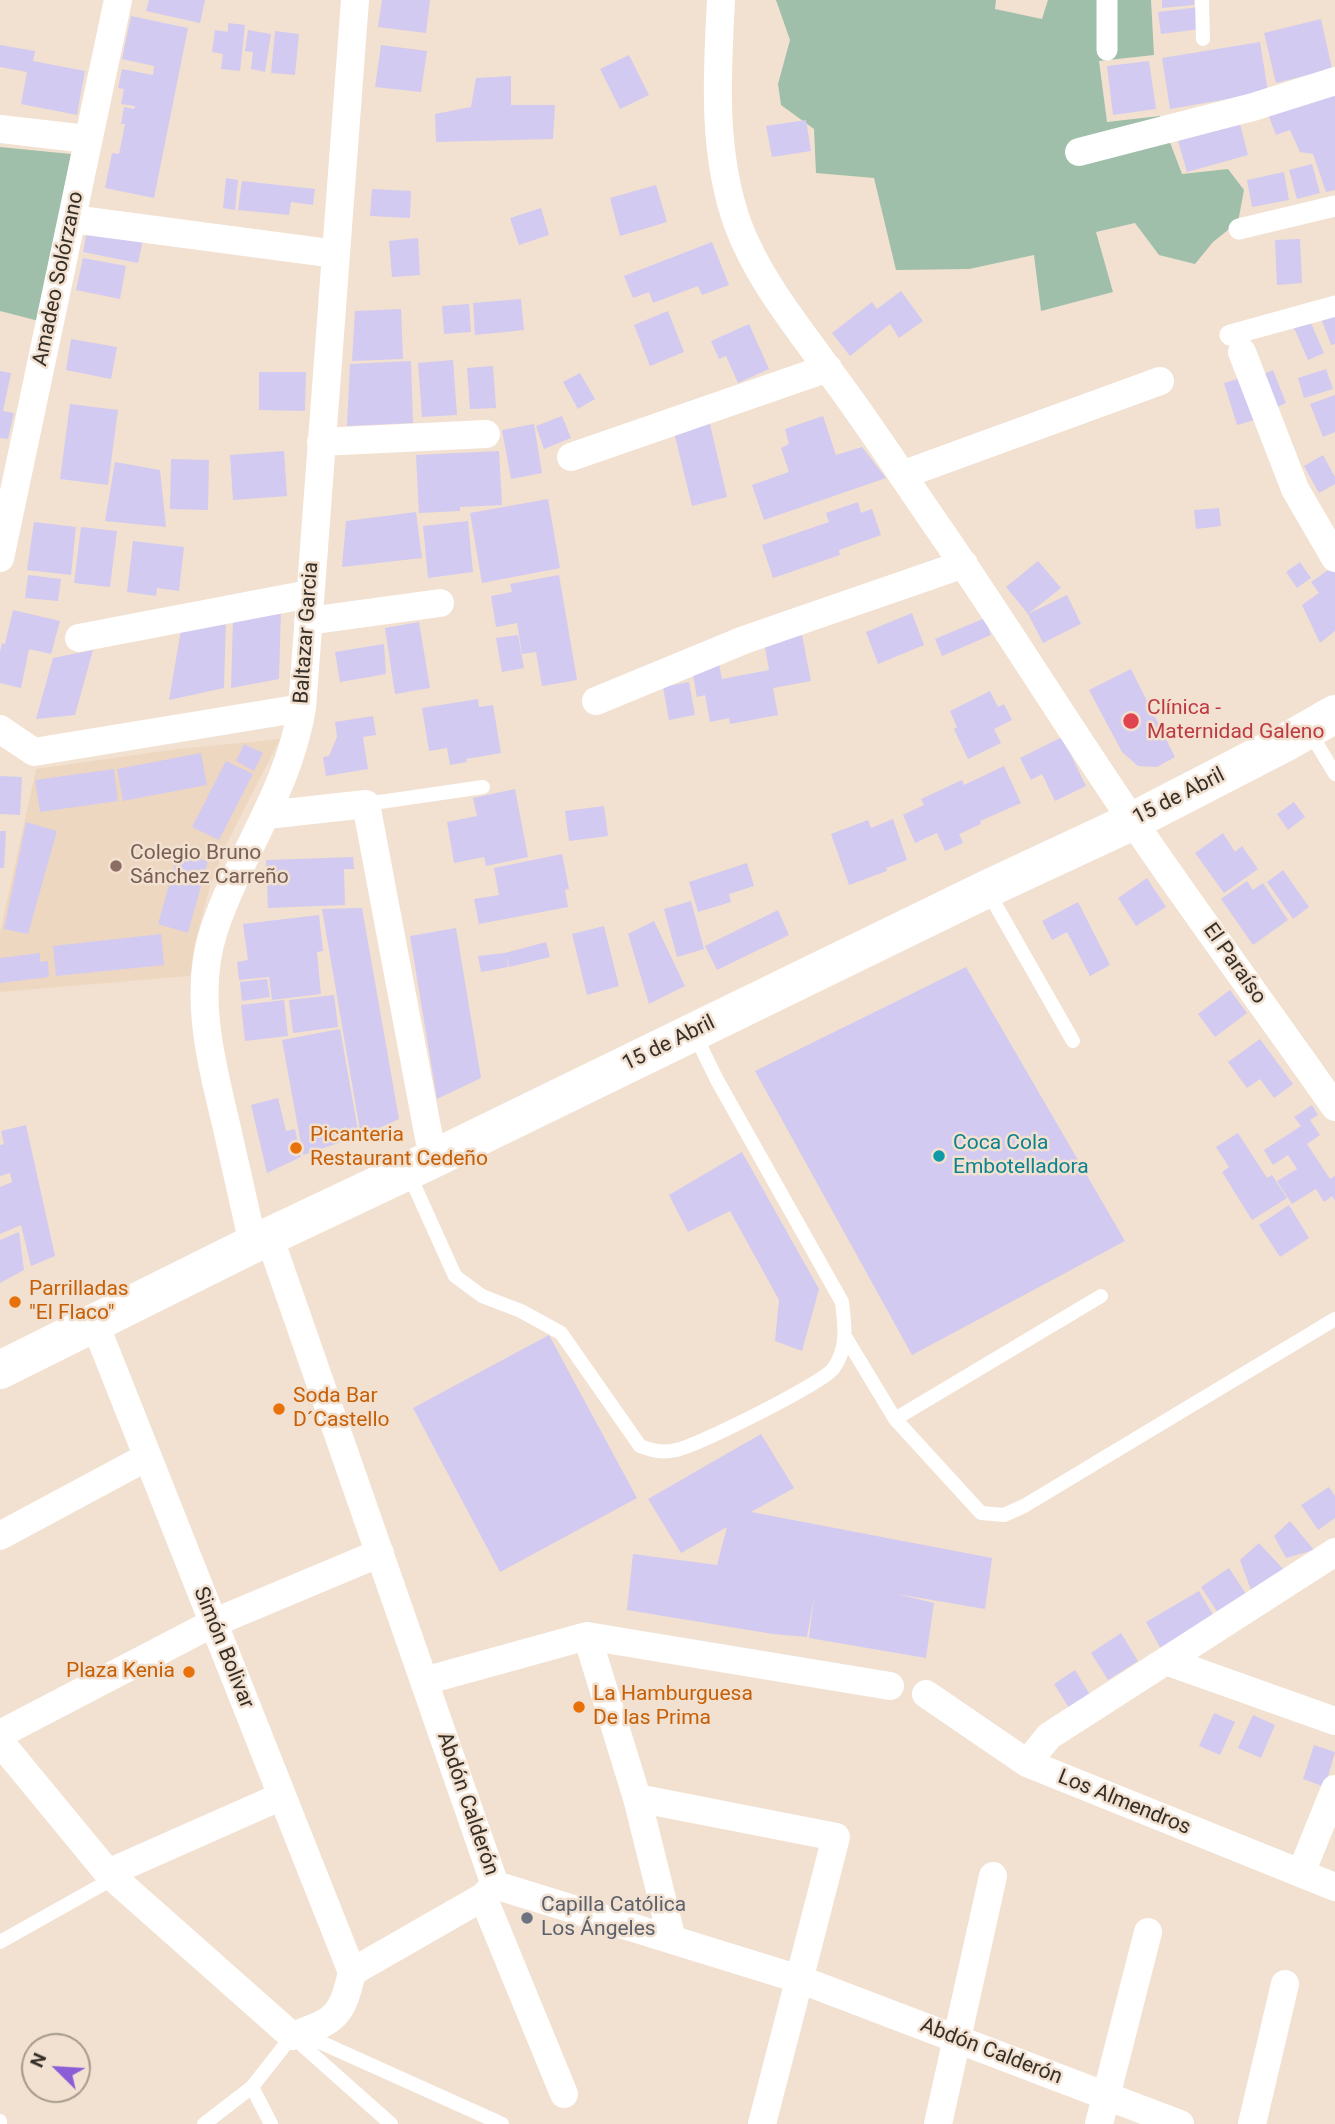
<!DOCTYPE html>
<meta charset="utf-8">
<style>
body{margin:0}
#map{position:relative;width:1335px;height:2124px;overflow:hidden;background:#f2e1d0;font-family:Roboto,sans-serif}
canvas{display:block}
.north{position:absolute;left:21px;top:2033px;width:70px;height:70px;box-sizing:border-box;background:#f2e1d0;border:2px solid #a69a8d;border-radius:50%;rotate:294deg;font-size:19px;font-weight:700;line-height:28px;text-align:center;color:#352f28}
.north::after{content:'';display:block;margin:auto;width:24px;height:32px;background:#8b5dd7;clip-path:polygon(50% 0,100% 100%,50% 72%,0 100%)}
</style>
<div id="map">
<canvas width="1335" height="2124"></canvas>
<div class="north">N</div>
</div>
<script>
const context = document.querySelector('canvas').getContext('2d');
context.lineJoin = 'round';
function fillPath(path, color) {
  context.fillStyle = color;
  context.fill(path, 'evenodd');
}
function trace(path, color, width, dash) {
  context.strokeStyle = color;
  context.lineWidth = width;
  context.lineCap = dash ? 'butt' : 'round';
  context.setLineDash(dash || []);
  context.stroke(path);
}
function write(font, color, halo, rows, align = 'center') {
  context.font = font + ' Roboto,sans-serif';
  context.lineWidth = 5;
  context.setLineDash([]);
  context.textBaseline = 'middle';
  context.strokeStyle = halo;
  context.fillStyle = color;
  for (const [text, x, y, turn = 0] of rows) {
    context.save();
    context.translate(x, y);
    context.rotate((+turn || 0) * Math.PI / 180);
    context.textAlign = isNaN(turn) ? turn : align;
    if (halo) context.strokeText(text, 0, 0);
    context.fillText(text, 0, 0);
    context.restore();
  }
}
const built = new Path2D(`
 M280,739L227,843L209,890L195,943L190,976L0,992V933L36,769L178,749Z`);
const green = new Path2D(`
 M776,0H996L995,9L1042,19L1048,0H1151L1154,55L1099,61L1107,122L1160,116L1182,174L1228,169L1244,190L1238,222L1213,242L1195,264L1159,255L1135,223L1096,232L1113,292L1041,311L1034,255L969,269L896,270L874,178L816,173L814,129L781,105L778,84L790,40Z
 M0,147L71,154L39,321L0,311Z`);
const building = new Path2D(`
 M149,0H205L200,23L146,11Z
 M382,0H430L426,33L378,27Z
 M1162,0H1194V5L1162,8Z
 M1199,7L1201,29L1161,34L1158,12Z
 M131,16L188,28L154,198L105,188L112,153L119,154L125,124H121L124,107L134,109L135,106L121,104L124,89L118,88L122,69L153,75L154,66L122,59Z
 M1321,19L1332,69L1276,83L1264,33Z
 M228,23L245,25L240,71L221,69L223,54L212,52L215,30L228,32Z
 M248,30L271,34L265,72L251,69L253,52L245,51Z
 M275,31L299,34L295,75L271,73Z
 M1260,42L1268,92L1170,109L1162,58Z
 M0,45L35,51L33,61L85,71L77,115L21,104L27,72L0,67Z
 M381,45L427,51L421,92L375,87Z
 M629,55L649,95L620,109L600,69Z
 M1149,61L1156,109L1113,115L1107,66Z
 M511,76V105H555L553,139L436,142L435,114L471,107L476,78Z
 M1335,91V190L1326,192L1313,154L1300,152L1290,130L1276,135L1266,109Z
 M806,120L811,151L772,157L766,126Z
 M1240,124L1248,155L1187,172L1178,141Z
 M1312,164L1320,193L1297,199L1289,170Z
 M1284,172L1289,200L1252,207L1247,180Z
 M226,178L238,180L235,210L223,208Z
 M242,181L315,189L313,205L291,202L289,215L238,210Z
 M656,185L667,222L620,236L610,198Z
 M372,189L411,191L410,218L370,216Z
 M541,208L549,235L519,245L510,218Z
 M89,221H147L138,263L83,252Z
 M418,238L420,275L392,277L389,241Z
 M1300,239L1302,283L1277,285L1275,240Z
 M712,242L729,285L702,295L698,286L653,303L649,292L633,298L624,276Z
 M83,258L126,266L120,299L76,290Z
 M901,291L923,321L899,338L890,324L850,356L832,333L872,302L877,309Z
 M521,299L524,330L475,335L473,303Z
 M469,304L471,332L444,334L442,306Z
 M401,309L403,359L352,361L355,311Z
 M668,311L684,352L650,366L634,325Z
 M1335,312V344L1331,345L1321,318Z
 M1310,321L1324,353L1308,360L1294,328Z
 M749,324L769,369L738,383L726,356L719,359L711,341Z
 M71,339L117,347L111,379L66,370Z
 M453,360L457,415L422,417L418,363Z
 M411,361L413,423L347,426L350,364Z
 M493,366L496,408L470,409L467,368Z
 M1326,369L1333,389L1304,398L1298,378Z
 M1273,370L1286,403L1275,408L1262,375Z
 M0,371L11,373L3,411L14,413L8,439L0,438Z
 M259,372H306L305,411L259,410Z
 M580,373L595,399L578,409L563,382Z
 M1248,376L1261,418L1237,425L1224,383Z
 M1335,395V432L1323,437L1310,404Z
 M70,404L118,410L108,485L60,479Z
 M562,416L571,438L544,449L536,426Z
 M823,416L836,455L862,447L886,478L764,520L752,485L789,472L781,448L789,444L785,429Z
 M709,420L727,497L692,506L673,428Z
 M534,424L542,473L511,479L502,430Z
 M284,451L287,496L233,500L230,455Z
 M499,451L502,505L460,507V511L419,513L416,455Z
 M1323,455L1335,477V484L1319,493L1304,466Z
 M171,459L209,460L208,510L170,509Z
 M115,462L160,470L166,527L105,521Z
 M548,499L560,568L482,583L470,513Z
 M858,502L861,513L872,509L881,535L839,550L840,555L773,578L762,545L829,522L826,513Z
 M1219,508L1221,526L1196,529L1194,510Z
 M416,512L422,558L342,567L346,521Z
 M468,521L473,572L428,578L423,526Z
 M34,522L76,527L71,575L27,570Z
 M81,527L117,531L110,587L74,583Z
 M133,541L184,547L179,591L157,588L156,596L127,592Z
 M1038,561L1061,588L1028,614L1067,595L1081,624L1043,643L1028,614L1006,587Z
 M1300,562L1311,578L1297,588L1286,572Z
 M1331,568L1335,573V631L1320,643L1302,605L1319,593L1311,582Z
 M28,575L61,579L58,601L25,598Z
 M559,575L577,680L542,686L536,652L522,654L517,623L496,627L491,596L512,592L510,584Z
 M281,608L279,679L231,688L233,618Z
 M13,610L60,621L51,654L29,649L21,688L0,683V652L2,643L5,644Z
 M912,613L924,645L878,664L866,632Z
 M226,618L224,688L169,700L182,624Z
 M985,618L991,635L942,656L935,639Z
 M419,622L430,688L395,694L385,628Z
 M518,635L524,668L502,672L496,638Z
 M802,635L811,681L773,688L778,715L730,724L729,718L710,722L705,695L697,697L692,670L719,664L722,679L769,670L764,642Z
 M384,644L386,674L340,682L335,652Z
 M93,650L75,715L36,719L53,658Z
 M1131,669L1175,757L1157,767L1138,766L1122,752L1089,690Z
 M689,682L695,715L669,720L663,687Z
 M990,691L998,707L1004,704L1012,720L994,729L1001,743L968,759L954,729L957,727L950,711Z
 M478,699L479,707L493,705L501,753L466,759L467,762L450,765L447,748L429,751L422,708Z
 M373,716L376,735L363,737L368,769L326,776L323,757L329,756L337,737L335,722Z
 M1062,737L1086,786L1055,801L1042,774L1031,780L1020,758Z
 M244,744L263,753L254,771L236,761Z
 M201,753L207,785L123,801L117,769Z
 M226,761L253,774L219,840L192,827Z
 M1004,766L1021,803L980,821L981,824L959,834L963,843L945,851L937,833L915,843L903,815L924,805L921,799L962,780L964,785Z
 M114,769L118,801L40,812L35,780Z
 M0,776L22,777L20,815L0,814Z
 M515,789L528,857L486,866L484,857L454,863L447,822L477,816L473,798Z
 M1294,802L1305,817L1288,830L1277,814Z
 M604,806L608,836L569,841L565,811Z
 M893,819L907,860L886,868L887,871L849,885L831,834L868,820L871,828Z
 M26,822L57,831L28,934L4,929Z
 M0,831H6L4,868H0Z
 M1223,833L1235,852L1242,846L1258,869L1224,893L1195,853Z
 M178,853L208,861L188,933L158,924Z
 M562,854L569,889L565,890L568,907L479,924L474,899L499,895L494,868Z
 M353,857L354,869H344L345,905L268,908L266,860Z
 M747,863L754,886L729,894L731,902L698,912L689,882Z
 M1283,870L1309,907L1293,919L1267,882Z
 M1147,878L1166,907L1136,926L1118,898Z
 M1247,881L1253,890L1263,883L1288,920L1253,945L1221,899Z
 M691,901L704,949L677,957L664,909Z
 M1078,902L1110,965L1090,976L1067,932L1052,940L1042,921Z
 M362,908L399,1119L361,1136L322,909Z
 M778,910L789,935L717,970L705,946Z
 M319,915L323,951L317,952L321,994L272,1000L269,977L239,980L237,962L248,960L243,924Z
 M654,921L685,986L649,1004L628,934Z
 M604,926L619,986L587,995L572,934Z
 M456,928L481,1078L437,1099L410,936Z
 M161,934L164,965L56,976L53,946Z
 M546,942L550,957L509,967L506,955L508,967L481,972L478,956L505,953Z
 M40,953V962L48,961L49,977L0,983V958Z
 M966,967L1125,1241L912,1355L755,1071Z
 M267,979L270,997L242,1001L240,982Z
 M1230,990L1247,1013L1215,1037L1198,1014Z
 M334,995L338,1027L293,1033L289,1000Z
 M284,1000L288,1036L245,1041L241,1005Z
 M340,1029L359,1136L303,1155L282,1040Z
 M1260,1039L1293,1084L1274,1098L1260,1079L1247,1088L1228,1062Z
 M278,1098L286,1131L295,1129L301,1157L267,1173L251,1105Z
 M1312,1105L1318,1115L1310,1120L1320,1135L1307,1144L1330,1179L1335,1176V1201L1332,1196L1324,1202L1316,1189L1292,1204L1277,1181L1297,1169L1288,1155L1273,1165L1264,1150L1301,1126L1294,1117Z
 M26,1125L55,1256L31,1266L21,1225L0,1234V1187L12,1182L10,1173L0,1176V1145L4,1144L1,1131Z
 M1238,1133L1267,1178L1272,1175L1287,1198L1252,1220L1222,1172L1229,1167L1216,1147Z
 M742,1152L819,1289L802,1351L775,1341L779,1300L730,1211L688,1232L669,1195Z
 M1289,1205L1309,1238L1280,1257L1259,1225Z
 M19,1232L24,1270L0,1283V1240Z
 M549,1335L637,1498L500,1572L413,1408Z
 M761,1434L794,1488L751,1512L992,1558L985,1609L897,1594L934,1603L926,1658L809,1638L814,1597L807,1637L773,1634L627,1610L633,1554L717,1565L727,1527L681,1553L648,1499Z
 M1329,1487L1335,1496V1518L1318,1530L1301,1505Z
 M1290,1521L1314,1550L1286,1558L1274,1536Z
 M1259,1543L1284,1570L1253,1596L1240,1560Z
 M1229,1568L1248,1597L1220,1616L1201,1587Z
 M1199,1591L1215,1618L1161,1649L1146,1622Z
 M1121,1633L1138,1661L1108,1680L1091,1653Z
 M1075,1670L1092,1698L1071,1711L1054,1684Z
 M1214,1713L1235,1722L1220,1755L1199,1746Z
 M1253,1715L1275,1725L1261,1758L1238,1748Z
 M1314,1745L1335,1752L1325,1787L1303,1779Z`);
const service = new Path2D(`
 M1202,0L1203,39
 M1309,731L1335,774
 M366,804L483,787
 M987,890L1073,1041
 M409,1174L455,1276L482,1296L521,1311L561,1333L640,1446C653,1451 662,1453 676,1450C697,1446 821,1384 833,1369C848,1349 845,1326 842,1302L717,1080L694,1033
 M846,1338L895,1419L981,1513L1004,1515L1024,1506L1335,1319
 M895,1419L1101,1296
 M0,1942L114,1878
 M302,2034L502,2124
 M252,2087L271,2124
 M0,2121V2124
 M204,2124L252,2087L292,2036L391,2124`);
const pedestrian = new Path2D(`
 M1107,50V0
 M1239,229L1335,206
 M1230,335L1335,306`);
const minor = new Path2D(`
 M721,0C717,75 712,153 738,225C758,278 794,322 827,368C865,418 899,471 935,523C1003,621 1065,722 1132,820C1198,917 1268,1011 1335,1107
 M0,129L87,139
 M1079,152L1253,107L1335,81
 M72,219L336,254
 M1242,352L1295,489L1335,558
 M321,442L486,434
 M571,457L828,368
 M902,475L1160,381
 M0,558L118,0
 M308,621L440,603
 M79,638L309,594
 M596,701L744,640L964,564
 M0,729L34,752L302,708
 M267,815L366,804L433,1159
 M269,1236L495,1885
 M253,1244C244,1204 235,1164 226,1124C211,1062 193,993 214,930C240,852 288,792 302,708L355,0
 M95,1324L352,1972
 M0,1536L147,1457
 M587,1636L890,1686
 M1166,1661L1335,1721
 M424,1681L587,1636L637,1798L672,1939
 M926,1694L1027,1763L1335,1887
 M0,1734L213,1623L380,1553
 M0,1742L108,1873L292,2036C335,2021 342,2017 352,1972L483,1897L495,1885
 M1027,1763L1049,1736L1335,1552
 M637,1798L836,1837L762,2124
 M108,1873L282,1796
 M1301,1873L1335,1789
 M495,1885L799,1979L1180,2124
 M483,1897L564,2094
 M938,2124L993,1876
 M1099,2124L1148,1932
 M1252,2124L1285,1984`);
const primary = new Path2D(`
 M0,1370L253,1244L433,1159L987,889L1133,821L1288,741L1335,714`);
const markers = [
 [1131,721,9,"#e0444e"],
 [116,866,7,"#8d6e63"],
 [296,1148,7,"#e8710a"],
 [939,1156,7,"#0f9aa8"],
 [15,1302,7,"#e8710a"],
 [279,1409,7,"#e8710a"],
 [189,1672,7,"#e8710a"],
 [579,1707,7,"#e8710a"],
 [527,1918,7,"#6b7280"]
];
const streetNames = [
 ["Amadeo Solórzano",59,279,-78],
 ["Baltazar Garcia",307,633,-86],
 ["15 de Abril",1179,797,-27],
 ["El Paraíso",1234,964,55],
 ["15 de Abril",669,1044,-26],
 ["Simón Bolivar",223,1648,68],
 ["Los Almendros",1124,1803,22],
 ["Abdón Calderón",467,1804,71],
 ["Abdón Calderón",991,2052,21]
];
const healthNames = [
 ["Clínica -",1147,709],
 ["Maternidad Galeno",1147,733]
];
const educationNames = [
 ["Colegio Bruno",130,854],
 ["Sánchez Carreño",130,878]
];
const foodNames = [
 ["Picanteria",310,1136],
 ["Restaurant Cedeño",310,1160],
 ["Parrilladas",29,1290],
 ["\"El Flaco\"",29,1314],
 ["Soda Bar",293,1397],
 ["D´Castello",293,1421],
 ["Plaza Kenia",175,1672,"right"],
 ["La Hamburguesa",593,1695],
 ["De las Prima",593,1719]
];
const cultureNames = [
 ["Coca Cola",953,1144],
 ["Embotelladora",953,1168]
];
const worshipNames = [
 ["Capilla Católica",541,1906],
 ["Los Ángeles",541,1930]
];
fillPath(built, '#eed7c0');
fillPath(green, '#9fbfaa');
fillPath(building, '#d2caf0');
trace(service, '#fff', 14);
trace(pedestrian, '#fff', 21);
trace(minor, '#fff', 28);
trace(primary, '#fff', 38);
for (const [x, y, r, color] of markers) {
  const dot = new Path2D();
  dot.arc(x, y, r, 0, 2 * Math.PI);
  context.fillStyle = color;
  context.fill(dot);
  trace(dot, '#f2e1d0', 2.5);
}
write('21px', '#352f28', '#f2e1d0', streetNames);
write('21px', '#be3a42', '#f2e1d0', healthNames, 'left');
write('21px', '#785e54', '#f2e1d0', educationNames, 'left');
write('21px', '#c56008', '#f2e1d0', foodNames, 'left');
write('21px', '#0d838f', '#f2e1d0', cultureNames, 'left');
write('21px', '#5b616d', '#f2e1d0', worshipNames, 'left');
</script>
